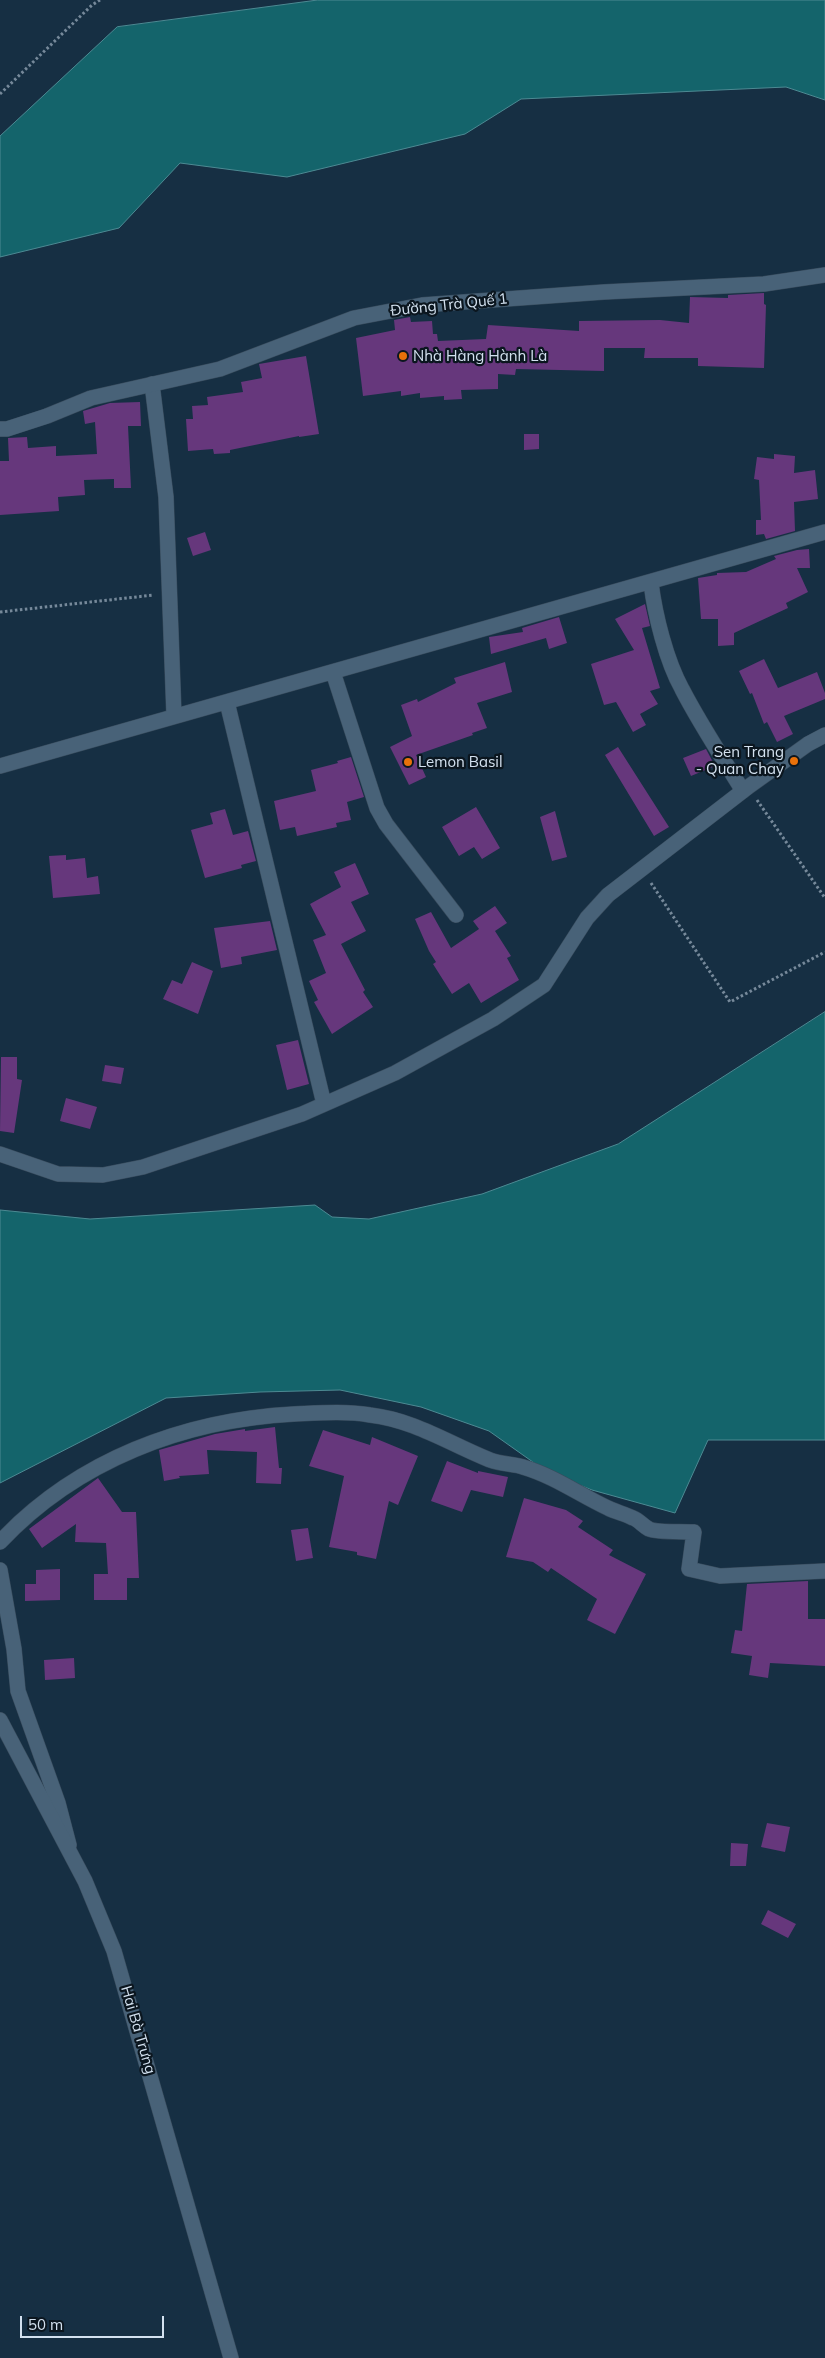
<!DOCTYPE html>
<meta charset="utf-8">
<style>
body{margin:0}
#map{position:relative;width:825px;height:2358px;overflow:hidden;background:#162f43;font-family:Mulish,sans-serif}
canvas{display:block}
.scale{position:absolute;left:20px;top:2316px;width:144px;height:22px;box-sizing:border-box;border:2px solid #d3e1ef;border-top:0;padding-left:6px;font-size:15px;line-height:18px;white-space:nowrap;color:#d3e1ef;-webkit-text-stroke:4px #0b161f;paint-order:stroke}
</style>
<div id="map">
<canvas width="825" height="2358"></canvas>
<div class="scale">50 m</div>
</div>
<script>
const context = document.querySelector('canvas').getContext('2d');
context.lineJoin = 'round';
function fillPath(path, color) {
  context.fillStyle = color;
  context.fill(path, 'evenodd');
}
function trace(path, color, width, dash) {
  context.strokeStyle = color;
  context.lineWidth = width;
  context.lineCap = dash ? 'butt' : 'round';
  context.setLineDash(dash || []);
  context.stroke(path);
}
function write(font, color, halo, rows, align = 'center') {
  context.font = font + ' Mulish,sans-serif';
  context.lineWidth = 4.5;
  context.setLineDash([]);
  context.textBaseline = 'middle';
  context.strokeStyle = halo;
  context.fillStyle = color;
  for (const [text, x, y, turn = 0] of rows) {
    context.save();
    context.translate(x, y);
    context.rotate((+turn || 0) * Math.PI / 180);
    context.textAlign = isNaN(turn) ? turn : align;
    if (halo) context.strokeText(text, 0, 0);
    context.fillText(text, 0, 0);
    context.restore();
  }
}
const water = new Path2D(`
 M318,0H825V100L786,87L521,99L465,134L287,177L180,163L119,228L0,257V136L117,27Z
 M825,1012V1440H708L675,1513L592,1490L547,1472L489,1431L421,1407L340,1390L260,1392L166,1398L0,1483V1210L90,1219L315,1205L332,1217L369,1219L482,1194L618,1144Z`);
const building = new Path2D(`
 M764,293V304L766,305L764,368L698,366V358H644L645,348H604V371L516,369L515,375L498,374V389L461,390L462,399L444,400V396L420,398V393L401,396V391L363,396L356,338L395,330L394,320L410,317L411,322L432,321L433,334H437L438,341L486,339L488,325L579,331V321L660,320L689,323L690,297L728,298V295Z
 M306,356L319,434L299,437V436L230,450V453L214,454L213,449L188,451L186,419H193L192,406L208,405L207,397L243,392L241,382L262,378L259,364Z
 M140,402L141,426H128L131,488H114V479L84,480L85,495L58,497L59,511L0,515V461H9L8,438L27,437L28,448L56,446V456L97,454L95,422L85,424L83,411L110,403Z
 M524,434H539V449L524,450Z
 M774,454L795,456L794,473L815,470L818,499L794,502L795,531L766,539L764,534L756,535V520H761L759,480L754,479L757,457L774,459Z
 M205,532L211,550L193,556L187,538Z
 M809,549L810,568H797L808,592L786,603L788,608L734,633V645L718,646V619H701L698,578L717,575V573L746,572L776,559L774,556L797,550Z
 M645,604L650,626L642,628L660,688L650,691L658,704L640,714L646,725L633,732L616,702L604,705L591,664L634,650L615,619Z
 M559,617L567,643L549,649L546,638L491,654L489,637L523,632L522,628Z
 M764,659L778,688L817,672L825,693V699L784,716L793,734L777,742L767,722L764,724L752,693L750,694L739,671Z
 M505,662L512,692L477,703L487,728L472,733L473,735L416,755L426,777L409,785L390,747L412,736L401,705L417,699L418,702L456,683L454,678Z
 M618,747L669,827L654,836L605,755Z
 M706,749L715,766L691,776L683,758Z
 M351,757L364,797L347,802L351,820L336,823L337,827L297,836L295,827L280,830L274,801L316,791L311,770L338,763L337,761Z
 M476,807L500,848L482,859L474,847L459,856L442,827Z
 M225,809L233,835L248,831L256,861L241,865L242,868L205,878L191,830L213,824L210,813Z
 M555,811L567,857L552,861L540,817Z
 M66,855V860L85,858L87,878L98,876L100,894L53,898L49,856Z
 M355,863L369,894L351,902L366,931L341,944L365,990L363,992L373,1007L332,1034L314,1002L318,1000L309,981L326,973L313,940L326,935L310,904L341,887L334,872Z
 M495,906L507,923L495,931L511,956L507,958L519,980L481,1003L469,983L452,994L433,964L436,962L429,951L415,919L431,912L451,948L479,929L473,921Z
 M270,921L277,950L241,957L242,964L221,968L214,928Z
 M192,962L213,971L198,1014L163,999L172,980L182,984Z
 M298,1040L309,1084L287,1090L276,1045Z
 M1,1057H17V1079L22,1080L14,1133L0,1131Z
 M105,1065L124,1068L121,1084L102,1081Z
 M66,1098L97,1107L90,1129L60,1121Z
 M275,1427L279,1468H282L281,1484L256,1483L257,1452L207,1450L209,1474L179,1476L180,1478L164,1481L159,1450L215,1434L245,1429V1431Z
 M323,1430L370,1445L372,1437L418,1456L398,1505L389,1501L376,1559L357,1555V1552L329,1547L344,1476L309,1466Z
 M447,1461L478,1473V1471L508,1477L503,1497L471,1490L462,1512L431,1501Z
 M98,1478L122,1512H136L139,1578H127V1600H94V1574H108L106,1543L75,1542L76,1524L42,1548L29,1529Z
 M524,1498L566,1510L583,1521L578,1527L613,1550L609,1555L646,1574L615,1634L587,1620L597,1599L551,1568L548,1572L533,1562L506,1557Z
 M308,1528L313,1558L296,1561L291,1530Z
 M60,1569V1600L25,1601V1584H36V1570Z
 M808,1581V1619H825V1666L770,1663L768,1678L749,1675L752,1656L731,1653L735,1630L742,1631L747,1584Z
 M74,1658L75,1678L45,1680L44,1660Z
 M767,1823L790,1827L785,1852L761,1847Z
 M731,1843L748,1844L746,1866H730Z
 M768,1910L796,1924L788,1938L761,1924Z`);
const path = new Path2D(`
 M0,94L92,5L100,0
 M0,612L154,595
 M757,800L825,898
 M651,883L730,1002L825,952`);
const street = new Path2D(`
 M152,384L166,497L174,716
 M651,583C655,615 666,660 682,689C700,724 722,757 743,791
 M333,672L377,808L386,824L456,915
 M227,702L324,1104
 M0,766L825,532
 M0,1154L58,1174L103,1175L143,1167L302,1114L395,1073L493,1019L544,985L587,918L608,895L748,787L808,744L825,735
 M0,1542C77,1460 184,1420 294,1414C319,1413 345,1411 370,1415C414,1420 450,1444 490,1460C501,1464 513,1464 523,1467C554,1476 580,1495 608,1508C616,1512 625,1514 633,1518C639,1520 643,1526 649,1529C658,1533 683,1531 694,1532L689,1569L720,1576L825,1571
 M0,1570L14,1649L18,1691L58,1803L69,1845`);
const secondary = new Path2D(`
 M0,429H7L47,416L91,398L220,369L354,318L422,305L604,292L764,284L825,275
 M0,1720L85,1881L114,1951L231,2358`);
const markers = [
 [403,356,5,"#e8710a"],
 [794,761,5,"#e8710a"],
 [408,762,5,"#e8710a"]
];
const streetNames = [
 ["Đường Trà Quế 1",449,305,-6],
 ["Hai Bà Trưng",138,2030,74]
];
const poiNames = [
 ["Nhà Hàng Hành Là",413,356],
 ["Sen Trang",784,752,"right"],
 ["- Quan Chay",784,769,"right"],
 ["Lemon Basil",418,762]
];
fillPath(water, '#14646b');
trace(water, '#4d8a93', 1);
fillPath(building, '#66377c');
trace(street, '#384b5c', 16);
trace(secondary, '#384b5c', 16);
trace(path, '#76899a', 3, [2.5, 2.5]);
trace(street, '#486278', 15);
trace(secondary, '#486278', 15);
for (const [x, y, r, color] of markers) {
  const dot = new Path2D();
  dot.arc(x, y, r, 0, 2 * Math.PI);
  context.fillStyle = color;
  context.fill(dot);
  trace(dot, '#0b161f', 2);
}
write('15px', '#d3e1ef', '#0b161f', streetNames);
write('15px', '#d3e1ef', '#0b161f', poiNames, 'left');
</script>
